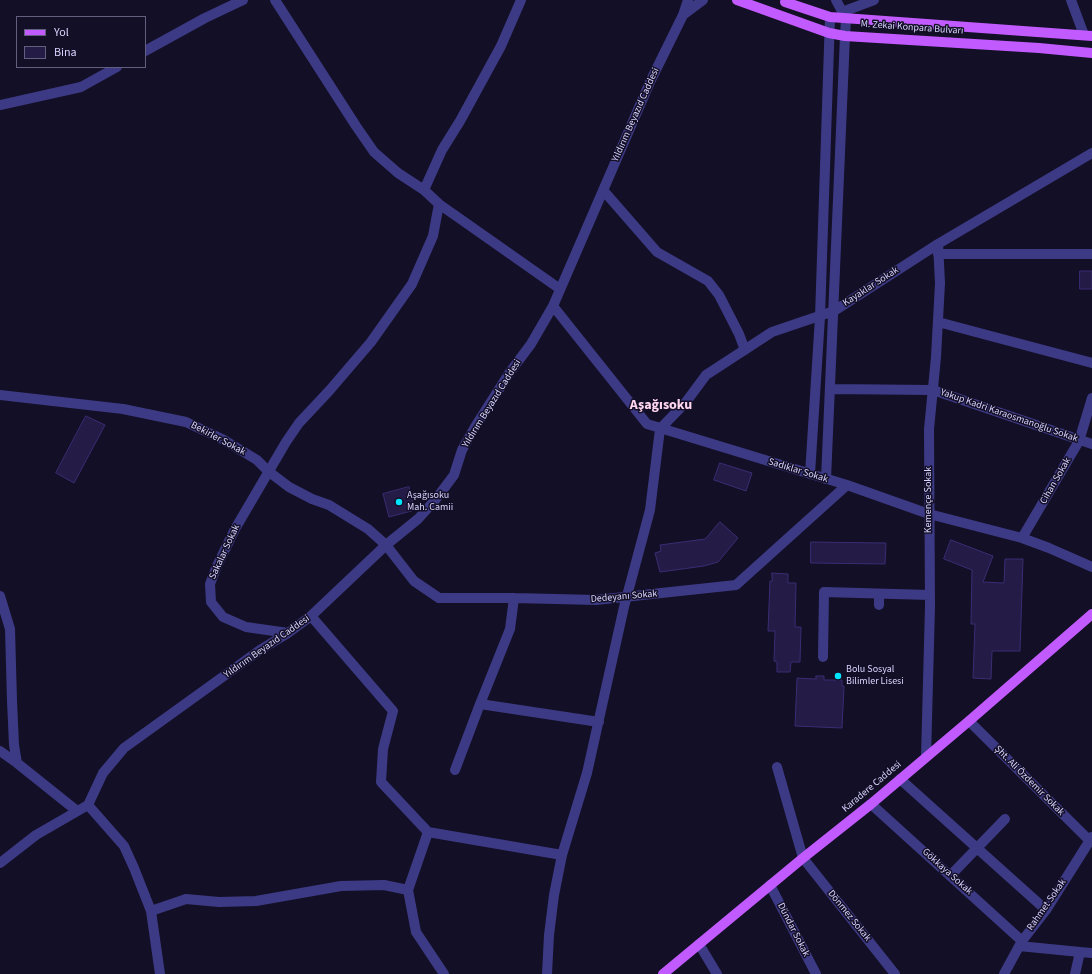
<!DOCTYPE html>
<meta charset="utf-8">
<style>
body{margin:0}
#map{position:relative;width:1092px;height:974px;overflow:hidden;background:#130f26;font-family:"Source Sans 3",sans-serif}
canvas{display:block}
.legend{position:absolute;left:16px;top:16px;width:130px;height:52px;box-sizing:border-box;background:#130f26;border:1px solid #625e7d;margin:0;padding:5px 7px;list-style:none;font-size:12px;color:#d9d4ff}
.legend li{display:flex;align-items:center;gap:8px;height:20px}
.legend b{width:20px;border:1px solid #625e7d}
</style>
<div id="map">
<canvas width="1092" height="974"></canvas>
<ul class="legend">
<li><b style="height:5px;background:#c25bff"></b>Yol</li>
<li><b style="height:11px;background:#241b47"></b>Bina</li>
</ul>
</div>
<script>
const context = document.querySelector('canvas').getContext('2d');
context.lineJoin = 'round';
function fillPath(path, color) {
  context.fillStyle = color;
  context.fill(path, 'evenodd');
}
function trace(path, color, width, dash) {
  context.strokeStyle = color;
  context.lineWidth = width;
  context.lineCap = dash ? 'butt' : 'round';
  context.setLineDash(dash || []);
  context.stroke(path);
}
function write(font, color, halo, rows, align = 'center') {
  context.font = font + ' "Source Sans 3",sans-serif';
  context.lineWidth = 3;
  context.setLineDash([]);
  context.textBaseline = 'middle';
  context.strokeStyle = halo;
  context.fillStyle = color;
  for (const [text, x, y, turn = 0] of rows) {
    context.save();
    context.translate(x, y);
    context.rotate((+turn || 0) * Math.PI / 180);
    context.textAlign = isNaN(turn) ? turn : align;
    if (halo) context.strokeText(text, 0, 0);
    context.fillText(text, 0, 0);
    context.restore();
  }
}
const building = new Path2D(`
 M1080,271H1092V289H1080Z
 M86,416L105,425L74,483L56,473Z
 M720,463L752,473L746,491L714,480Z
 M409,487L415,510L389,517L383,494Z
 M720,522L738,538L718,562L704,566L660,572L655,553L661,551L660,545L705,539Z
 M951,540L993,556L983,582L1004,583L1005,559H1023L1020,651H992L991,679L973,678L975,624H971L972,570L944,559Z
 M811,542L886,543L885,564L811,563Z
 M772,573L788,574V583H796L795,627H801L800,662H791L790,672H777V662L774,661L775,631H768L770,581H772Z
 M816,676H824V680H842V686H844L842,728L795,726L797,678L816,679Z`);
const minor = new Path2D(`
 M275,0L356,126L374,152L398,173L424,190L439,204L560,289
 M688,0L683,15L703,0
 M1071,0L1084,35
 M842,12L874,0
 M145,51L205,18L243,0
 M0,105L81,87L117,67
 M424,190L442,150L460,121L501,46L521,0
 M603,190L657,252L708,281L719,295L739,334L745,350
 M938,254H1092
 M553,306L647,424L847,485L929,514L1022,538L1049,548L1092,567
 M938,322L1092,363
 M830,389L933,390L1092,444
 M0,395L123,409L186,422L224,440L257,460L268,471L289,487L312,499L329,505L368,529L386,545L414,581L439,598H514L596,600L736,585L847,485
 M810,474L820,317L830,17
 M826,479L845,36L846,19L836,0
 M1022,538L1079,441L1092,398
 M0,596L10,629L12,701L14,745L17,763
 M514,598L510,629L480,704L599,722
 M879,605V594
 M311,616L393,711L383,749L381,782L428,832
 M288,633L246,627L223,617L211,602L210,584L217,566L235,529L286,442L299,423L329,391L371,342L412,284L433,236L439,204
 M823,657L824,592L930,595
 M969,721L1090,841
 M0,751L17,763L77,811
 M926,757L930,606L929,429L936,357L940,283L938,244
 M777,767L803,858L895,974
 M455,770L480,704
 M900,779L1046,910
 M871,804L1022,941
 M88,805L103,773L124,748L260,650L288,633L311,616L386,545L418,519L436,499L454,475L462,450L475,427L510,372L531,344L553,306L650,82L683,15
 M88,805L124,846L134,868L151,911L160,974
 M0,863L36,835L88,805
 M950,876L1005,819
 M770,885L816,974
 M408,890L416,932L444,974
 M151,911L186,899L219,902L256,901L341,886L384,885L408,890L428,832L562,855
 M699,944L717,974
 M1019,946L1080,952
 M547,974L549,935L554,895L562,855L587,773L624,607L650,510L660,429L686,402L706,375L772,332L834,311L938,244L1092,153
 M1004,974L1022,941L1046,910L1092,837
 M1075,974L1080,952L1092,953`);
const major = new Path2D(`
 M737,0L829,33L845,36L1039,48L1092,53
 M785,2L830,17L1092,36
 M663,974L803,858L871,804L969,721L1092,614`);
const markers = [
 [399,502,4,"#00e5ff"],
 [838,676,4,"#00e5ff"]
];
const streetNames = [
 ["M. Zekai Konpara Bulvarı",912,28,4],
 ["Yıldırım Beyazıd Caddesi",636,115,-66],
 ["Kayaklar Sokak",871,287,-33],
 ["Yıldırım Beyazıd Caddesi",492,404,-58],
 ["Yakup Kadri Karaosmanoğlu Sokak",1009,416,19],
 ["Bekirler Sokak",218,439,28],
 ["Sadıklar Sokak",798,471,17],
 ["Cihan Sokak",1056,481,-60],
 ["Kemençe Sokak",929,500,-90],
 ["Sakalar Sokak",225,552,-65],
 ["Dedeyanı Sokak",624,597,-5],
 ["Yıldırım Beyazıd Caddesi",267,647,-35],
 ["Şht. Ali Özdemir Sokak",1029,781,45],
 ["Karadere Caddesi",872,787,-40],
 ["Gökkaya Sokak",947,872,42],
 ["Rahmet Sokak",1047,905,-55],
 ["Dönmez Sokak",849,916,51],
 ["Dündar Sokak",793,930,63]
];
const poiNames = [
 ["Aşağısoku",407,496],
 ["Mah. Camii",407,508],
 ["Bolu Sosyal",846,670],
 ["Bilimler Lisesi",846,682]
];
const districtNames = [
 ["Aşağısoku",661,406]
];
fillPath(building, '#241b47');
trace(building, '#3b2d73', 1);
trace(minor, '#3d3a85', 10);
trace(major, '#c25bff', 10);
for (const [x, y, r, color] of markers) {
  const dot = new Path2D();
  dot.arc(x, y, r, 0, 2 * Math.PI);
  context.fillStyle = color;
  context.fill(dot);
  trace(dot, '#130f26', 1.5);
}
write('10px', '#d9d4ff', '#130f26', streetNames);
write('10px', '#d9d4ff', '#130f26', poiNames, 'left');
write('bold 14px', '#ffd6f0', '#130f26', districtNames);
</script>
